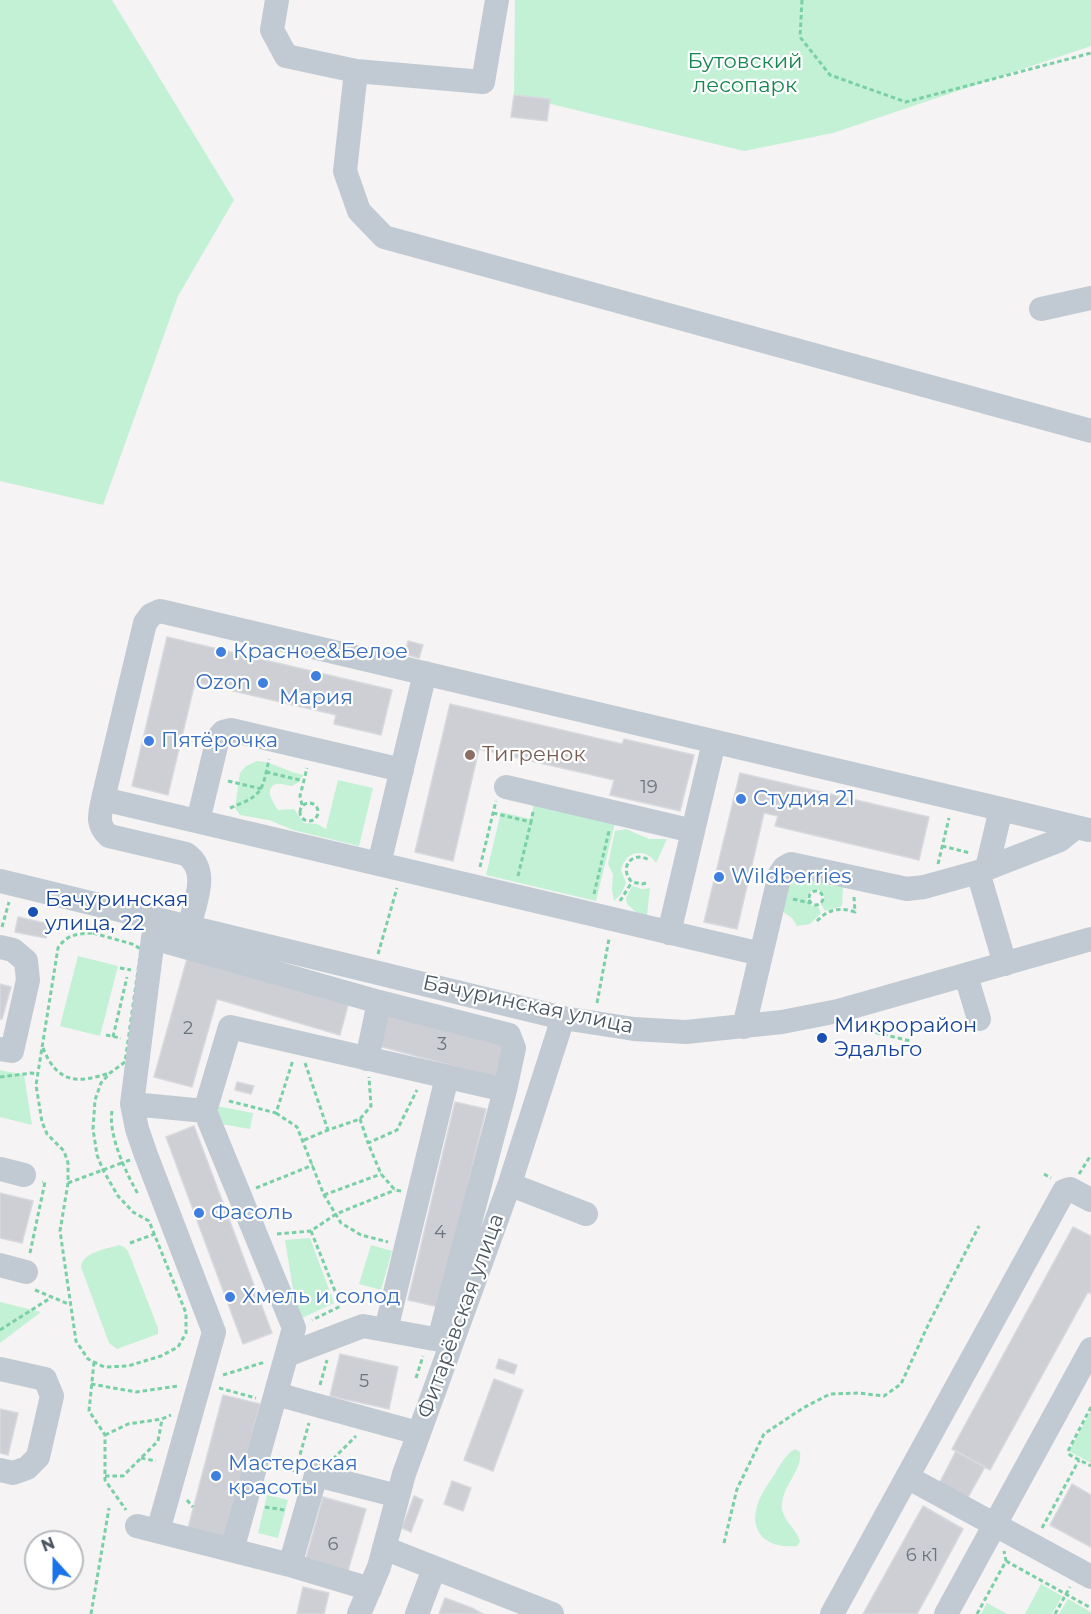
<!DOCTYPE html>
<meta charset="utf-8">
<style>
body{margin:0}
#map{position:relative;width:1091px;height:1614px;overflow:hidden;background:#f5f3f3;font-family:Montserrat,sans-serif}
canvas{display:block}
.north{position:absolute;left:24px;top:1530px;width:60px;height:60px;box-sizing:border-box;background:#fff;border:2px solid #b7bbc0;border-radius:50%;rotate:339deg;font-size:16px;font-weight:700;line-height:24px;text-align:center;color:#4a5661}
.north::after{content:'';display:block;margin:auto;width:21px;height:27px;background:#1a73e8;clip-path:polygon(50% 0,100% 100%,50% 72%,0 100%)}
</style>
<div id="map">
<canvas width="1091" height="1614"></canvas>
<div class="north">N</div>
</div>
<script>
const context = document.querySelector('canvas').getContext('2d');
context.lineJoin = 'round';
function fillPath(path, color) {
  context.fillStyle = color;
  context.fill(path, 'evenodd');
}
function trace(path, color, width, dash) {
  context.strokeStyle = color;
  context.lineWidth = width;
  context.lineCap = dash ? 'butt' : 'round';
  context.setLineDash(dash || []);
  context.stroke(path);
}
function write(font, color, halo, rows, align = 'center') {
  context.font = font + ' Montserrat,sans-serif';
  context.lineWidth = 4.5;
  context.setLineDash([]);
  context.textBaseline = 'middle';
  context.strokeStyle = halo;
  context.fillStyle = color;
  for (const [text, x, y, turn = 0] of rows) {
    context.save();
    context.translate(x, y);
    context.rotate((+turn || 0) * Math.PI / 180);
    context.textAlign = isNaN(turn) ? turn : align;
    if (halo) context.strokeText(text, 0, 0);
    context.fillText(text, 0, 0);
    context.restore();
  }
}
const green = new Path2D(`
 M0,0H112L234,200L178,296L103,505L0,481Z
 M515,0H1091V46L833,133L744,151L514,95Z
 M257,761C274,762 287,772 303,775L299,782L292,786C287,786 281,783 276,784C263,789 274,803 278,810L294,809L304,823L317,824L326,829L338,780L373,788L359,846L293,830L269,820L240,815L235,808L240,773L246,766Z
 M534,804L615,823L596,901L486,875L501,812L530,819Z
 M626,829L649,839H667L656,863C645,847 625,851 621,870L626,883L621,894L614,901L612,890L613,874L608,864L615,831Z
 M796,875L832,886H843L842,906L825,911L821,904L824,899V894L817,889L812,890L807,897C807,903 811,907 818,906L821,913L810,924L797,926L792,918L782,911L788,885Z
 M632,886L642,889L650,888L647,915H639L627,904L626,898Z
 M78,956L118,966L100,1036L60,1026Z
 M0,1070L24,1075L32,1125L0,1117Z
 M216,1106L253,1113L250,1129L221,1124Z
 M310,1238L334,1303L298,1320L285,1240Z
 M119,1245L124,1247L128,1251L158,1328V1334L117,1349L109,1343L81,1267C82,1252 107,1249 119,1245Z
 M371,1245L392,1251L381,1290L359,1284Z
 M0,1302L41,1312L0,1343Z
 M1091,1411V1463L1069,1451Z
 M795,1449L800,1452C803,1471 780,1487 782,1509C784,1522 797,1529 800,1542L797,1546C764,1549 746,1530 760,1498C763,1491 768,1484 772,1478C779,1468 784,1455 795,1449Z
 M267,1495L288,1500L278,1538L258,1533Z
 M1041,1584L1062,1596L1052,1614H1025Z
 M1068,1599L1091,1612V1614H1059Z
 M987,1603L1007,1614H981Z`);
const building = new Path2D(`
 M514,95L550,99L547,121L511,117Z
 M167,637L392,690L381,735L334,724L336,715L195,682L168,795L132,786Z
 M408,641L423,645L419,658L405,654Z
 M450,704L622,744L624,739L694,755L680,811L610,795L614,780L479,749L453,861L415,852Z
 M740,773L929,817L919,860L775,826L778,816L764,813L737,929L704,922Z
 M18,917L49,924L46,938L15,932Z
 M187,959L348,1005L340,1035L217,999L192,1087L154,1077Z
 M0,984L11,987L2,1019H0Z
 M388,1013L506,1045L497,1078L379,1046Z
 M237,1082L254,1086L251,1094L235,1090Z
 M455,1102L486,1109L439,1307L408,1300Z
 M194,1126L272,1333L243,1344L166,1137Z
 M0,1193L33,1201L22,1243L0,1238Z
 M1073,1227L1091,1236V1294L1088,1292L990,1470L952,1449Z
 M340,1354L398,1367L389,1409L330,1396Z
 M499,1359L517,1365L514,1374L496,1368Z
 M494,1379L523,1390L493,1471L464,1460Z
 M223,1395L260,1404L223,1546L186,1536Z
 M0,1409L18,1413L8,1455L0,1453Z
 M956,1451L985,1467L967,1499L939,1484Z
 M452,1481L471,1488L463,1511L444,1504Z
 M1072,1484L1091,1495V1547L1050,1525Z
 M414,1496L423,1500L411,1532L402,1528Z
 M323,1497L366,1509L347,1574L305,1562Z
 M923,1506L963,1529L933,1585L917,1614H863Z
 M303,1587L329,1593L324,1614H297Z
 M445,1598L472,1608L483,1614H439Z`);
const path = new Path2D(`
 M802,0L800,37L830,75L906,102L1091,53
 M266,772L304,781
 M228,781L262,789
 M300 812a9 9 0 1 1 18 0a9 9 0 1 1-18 0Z
 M302,805L300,796L307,768
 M230,808C263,795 262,792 269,759
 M493,813L531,822L533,812
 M942,846L970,853
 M938,864L949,818
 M480,867L496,801
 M518,876L531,822
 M646,883L642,884L632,882C618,868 632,850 649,860
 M809 898a7 7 0 1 1 14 0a7 7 0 1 1-14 0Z
 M594,894L609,831
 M793,899L810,903
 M620,901L632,882
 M817,921C828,909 840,907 855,912L854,897
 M2,927L9,902
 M93,933L132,944L141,949L125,1062L110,1073L101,1083L95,1100L93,1129L97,1155L103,1170L118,1196L133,1212L149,1221L186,1313V1333L178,1347L161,1356L128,1366L104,1367L88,1359L76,1341L60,1231L68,1183V1163L64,1151L47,1134L42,1122L36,1085L58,948C67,934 77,934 93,933Z
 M378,954L397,888
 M120,968L131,970
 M597,1003L609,939
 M854,1027L910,1041
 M106,1035L121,1038
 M113,1037L127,977
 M43,1048C57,1083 77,1084 109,1073
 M305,1063L328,1130L360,1119L371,1106L369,1077
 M0,1077L32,1073L38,1075
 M229,1101L276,1113L293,1060
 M112,1111C108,1135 126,1173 138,1194
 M276,1113L297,1127L324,1195L341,1223L361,1235L388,1242
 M360,1119L368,1143
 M304,1140L328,1130
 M1044,1174L1051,1178
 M1079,1174L1091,1155
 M68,1183L119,1164
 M256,1188L313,1165
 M401,1191L395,1190L381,1174L368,1143L397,1130L417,1090
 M324,1195L381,1174
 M311,1231L341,1306L312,1320
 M277,1234L311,1231L336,1214L395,1190
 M130,1243L155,1234
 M30,1253L45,1182H42
 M35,1290L71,1305
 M0,1330L52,1297
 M94,1362L89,1411L105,1435V1480L126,1510
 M223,1375L265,1362
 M416,1378L423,1356
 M91,1384L136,1392L178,1386
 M320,1385L327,1360
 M219,1388L256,1398
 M1091,1407L1068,1451L1070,1455L1091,1466
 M105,1435L128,1424L162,1419L171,1415
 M141,1458L156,1461
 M333,1459L356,1436
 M275,1467L298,1471
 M296,1469L309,1423
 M105,1476H123L158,1441L162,1419
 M187,1500L193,1507
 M265,1507L285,1510
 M1042,1528L1079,1460
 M724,1543L737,1489L764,1434L803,1408L830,1394L858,1393L884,1396L901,1384L930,1321L979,1226
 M1006,1561L1091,1608
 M91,1614L109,1508
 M977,1614L1006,1561L1004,1551
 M1055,1614L1070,1587`);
const minor = new Path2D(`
 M277,0L272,30L286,56L356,71L483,82L497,0
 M356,71L345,171L359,211L384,237L1091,431
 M1041,309L1091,298
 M506,787L693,831
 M103,799L145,623L151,615L160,611L1001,809L987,868
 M1001,809L1089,830
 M198,821L218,738L223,732L231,730L402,770
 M379,864L425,673
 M978,872L1060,840L1076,827
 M0,881L563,1018L634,1029L686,1032L782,1022L838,1011L1091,939
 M157,922L153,938L132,1104L137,1129L146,1155L214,1332L158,1531
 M189,927C194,904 211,871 186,854L109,836C96,825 100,814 103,799L761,954
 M669,933L714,742
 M153,938L379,1002L509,1035L514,1048L505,1090L442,1328L451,1342
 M0,947L13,950L26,961L28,980L12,1051L0,1049
 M966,976L979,1019
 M744,1027L780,874L784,868L791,864L907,889L924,887L978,872L1005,964
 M367,1059L379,1002
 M132,1104L205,1111L294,1328L232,1550
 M205,1111L230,1027L505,1090
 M0,1169L24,1175
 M510,1183L519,1188L586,1214
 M0,1265L26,1272
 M386,1330L447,1077
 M287,1355L363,1326L451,1342
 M0,1369L45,1379L52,1396L38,1457L27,1468L13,1473L0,1470
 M276,1394L418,1433
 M907,1477L1091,1577
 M137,1526L290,1565L370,1589
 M384,1548L552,1614
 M290,1565L316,1475L398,1496
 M359,1614L379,1567L404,1474L510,1183L563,1018
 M417,1614L434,1569
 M832,1614L1064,1191L1070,1189L1091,1200
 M946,1614L1091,1349`);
const pathBridge = new Path2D(`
 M119,1164L130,1160`);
const markers = [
 [221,652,6,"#3f7fe0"],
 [316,676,6,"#3f7fe0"],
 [263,683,6,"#3f7fe0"],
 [149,741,6,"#3f7fe0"],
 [470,755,6,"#8d6e63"],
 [741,799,6,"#3f7fe0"],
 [719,877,6,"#3f7fe0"],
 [33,912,6,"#1a4fb4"],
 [822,1038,6,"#1a4fb4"],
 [199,1213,6,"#3f7fe0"],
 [230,1297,6,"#3f7fe0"],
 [216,1476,6,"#3f7fe0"]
];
const numberNames = [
 ["19",649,788],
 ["2",188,1029],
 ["3",442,1045],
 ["4",440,1233],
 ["5",364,1382],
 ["6",333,1545],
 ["6 к1",922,1556]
];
const parkNames = [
 ["Бутовский",745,62],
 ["лесопарк",745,86]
];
const shopNames = [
 ["Красное&Белое",233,652],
 ["Ozon",251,683,"right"],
 ["Мария",316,698,"center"],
 ["Пятёрочка",161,741],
 ["Студия 21",753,799],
 ["Wildberries",731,877],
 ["Фасоль",211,1213],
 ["Хмель и солод",242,1297],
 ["Мастерская",228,1464],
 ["красоты",228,1488]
];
const educationNames = [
 ["Тигренок",482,755]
];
const transitNames = [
 ["Бачуринская",45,900],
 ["улица, 22",45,924],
 ["Микрорайон",834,1026],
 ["Эдальго",834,1050]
];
const streetNames = [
 ["Бачуринская улица",528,1005,12],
 ["Фитарёвская улица",461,1316,-70]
];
fillPath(green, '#c3f1d5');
fillPath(building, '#cdcfd5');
trace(building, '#d7d9de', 1.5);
trace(path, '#7ad0a6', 3, [4.5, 3]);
trace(minor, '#c1cad2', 24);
trace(pathBridge, '#7ad0a6', 3, [4.5, 3]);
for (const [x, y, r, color] of markers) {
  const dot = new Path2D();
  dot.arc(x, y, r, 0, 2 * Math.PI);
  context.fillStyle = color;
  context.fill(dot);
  trace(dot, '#fff', 2);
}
write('18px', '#6b747e', null, numberNames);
write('21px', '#17864f', '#fff', parkNames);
write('21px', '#366cbe', '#fff', shopNames, 'left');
write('21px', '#785e54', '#fff', educationNames, 'left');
write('21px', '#164399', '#fff', transitNames, 'left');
write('21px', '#4a5661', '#fff', streetNames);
</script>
